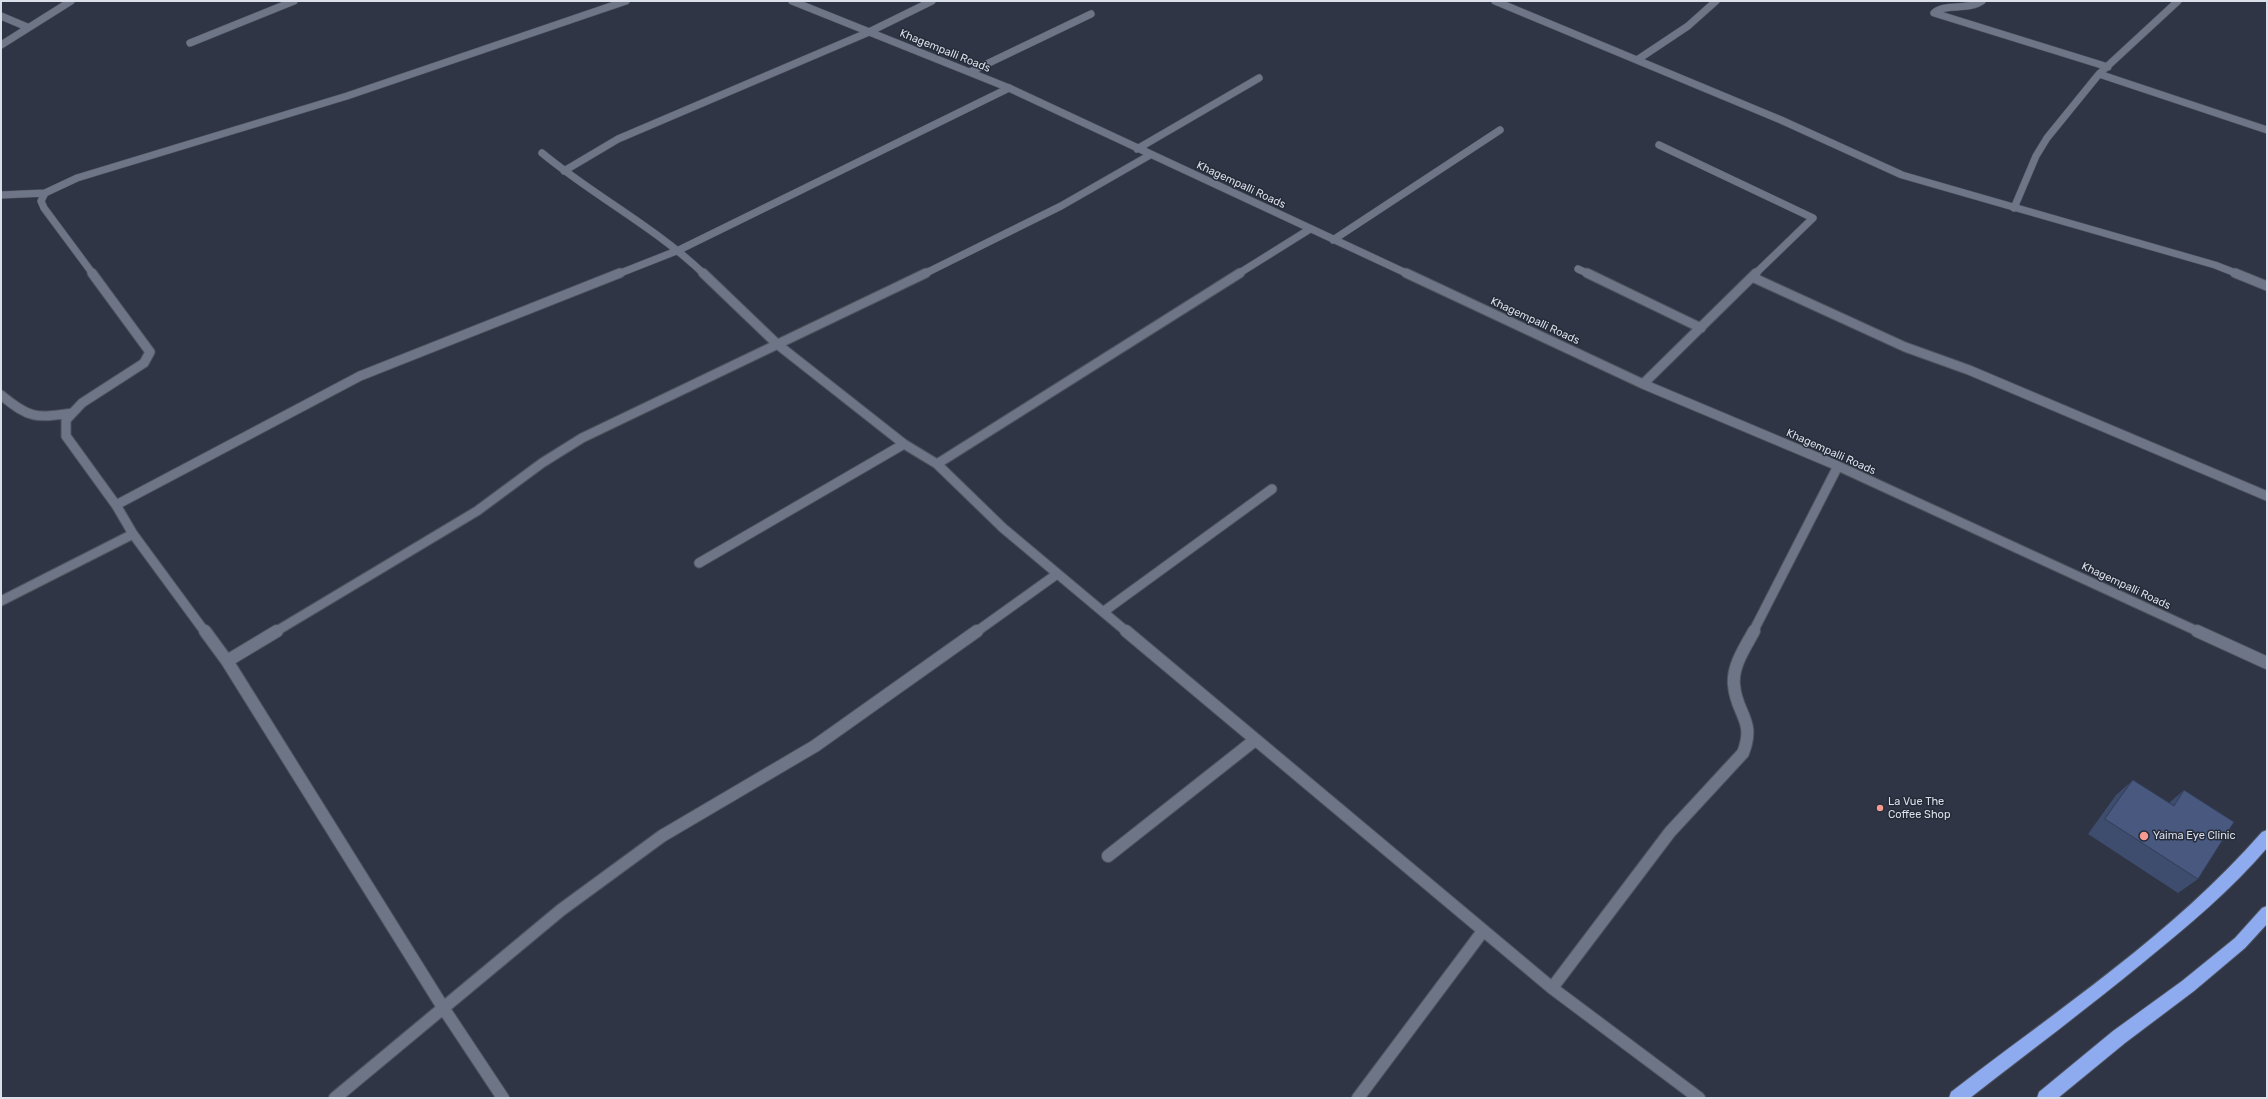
<!DOCTYPE html>
<style>
body{margin:0}
#map{position:relative;width:2268px;height:1099px;overflow:hidden;background:#2f3544;font-family:Rubik,sans-serif}
canvas{display:block}
.frame{position:absolute;inset:0;border:2px solid #dbdfe9;pointer-events:none}
</style>
<div id="map">
<canvas width="2268" height="1099"></canvas>
<div class="frame"></div>
</div>
<script>
const context = document.querySelector('canvas').getContext('2d');
context.lineJoin = 'round';
function trace(path, color, width, dash) {
  context.strokeStyle = color;
  context.lineWidth = width;
  context.lineCap = dash ? 'butt' : 'round';
  context.setLineDash(dash || []);
  context.stroke(path);
}
function fillPath(path, color) {
  context.fillStyle = color;
  context.fill(path, 'evenodd');
}
function write(font, color, halo, rows, align = 'center') {
  context.font = font + ' Rubik,sans-serif';
  context.lineWidth = 3;
  context.setLineDash([]);
  context.textBaseline = 'middle';
  context.strokeStyle = halo;
  context.fillStyle = color;
  for (const [text, x, y, turn = 0] of rows) {
    context.save();
    context.translate(x, y);
    context.rotate((+turn || 0) * Math.PI / 180);
    context.textAlign = isNaN(turn) ? turn : align;
    if (halo) context.strokeText(text, 0, 0);
    context.fillText(text, 0, 0);
    context.restore();
  }
}
const streetFar2 = new Path2D(`
 M792,1L1009,88L1408,274
 M1495,1L1781,120L1902,175L2215,265L2238,274
 M1982,1C1968,11 1944,3 1934,13L2108,67
 M1,16L27,27
 M190,43L294,1
 M1,45L71,1
 M1637,60L1688,26L1716,1
 M970,72L1091,14
 M2099,74L2267,130
 M1659,145L1813,218L1755,274
 M1137,149L1259,78
 M542,153C594,196 655,227 704,274
 M564,171L618,139L869,32L932,1
 M1,195L45,193
 M2014,208L2036,156L2047,138L2099,74L2178,1
 M1333,240L1500,130
 M1578,269L1589,274
 M93,274L44,208L41,201L45,193L77,178L347,96L626,1
 M618,274L679,250L1009,88
 M924,274L1061,206L1150,155
 M1238,274L1310,229`);
const streetFar1 = new Path2D(`
 M92,273L150,352L144,363L82,403L66,420V436L116,505L133,534L205,632
 M703,273L777,344L904,444L937,464L1003,528L1127,632
 M1406,273L1643,384L1838,466L2199,632
 M1587,273L1701,328
 M2235,273L2267,286
 M1752,277L1905,347L1969,370L2267,496
 M1643,384L1756,273
 M1,395C30,419 36,418 72,413
 M937,464L1240,273
 M116,505L360,376L620,273
 M699,563L904,444
 M1,601L133,534
 M1103,612L1272,489
 M275,632L477,511L542,463L582,438L926,273
 M976,632L1057,574
 M1753,632L1838,466`);
const street = new Path2D(`
 M205,631L227,661L444,1009L503,1098
 M1126,631L1552,988L1699,1098
 M2197,631L2267,663
 M227,661L277,631
 M1108,856L1255,740
 M1552,988L1670,832L1743,753C1756,720 1736,714 1734,685C1732,666 1745,648 1754,631
 M335,1098L561,910L662,836L815,746L977,631
 M1358,1098L1483,931`);
const highway = new Path2D(`
 M2267,830V848C2231,890 2188,926 2145,961C2088,1008 2029,1052 1970,1098H1949L1951,1092C2057,1010 2173,934 2262,832Z
 M2267,906V924L2245,948L2194,991L2125,1043L2058,1098H2037L2039,1092L2113,1031L2182,981L2235,938L2262,908Z`);
const wall = new Path2D(`
 M2133,780L2169,803L2184,790L2198,879L2178,893L2088,834L2116,795Z`);
const building = new Path2D(`
 M2133,780L2174,806L2184,790L2234,822L2198,879L2105,819Z`);
const markers = [
 [1880,808,4,"#f59c92"],
 [2144,836,5,"#f59c92"]
];
const streetNames = [
 ["Khagempalli Roads",945,51,22],
 ["Khagempalli Roads",1241,185,25],
 ["Khagempalli Roads",1535,321,25],
 ["Khagempalli Roads",1831,452,24],
 ["Khagempalli Roads",2126,586,25]
];
const poiNames = [
 ["La Vue The",1888,802],
 ["Coffee Shop",1888,815],
 ["Yaima Eye Clinic",2153,836]
];
trace(streetFar2, '#4e535f', 8);
trace(streetFar1, '#4e535f', 11);
trace(street, '#4e535f', 14);
trace(highway, '#4e535f', 2);
trace(streetFar2, '#6d7586', 7);
trace(streetFar1, '#6d7586', 9);
trace(street, '#6d7586', 12);
fillPath(highway, '#8eabf0');
fillPath(wall, '#3e4c6d');
fillPath(building, '#48587f');
trace(building, '#323e59', 1);
for (const [x, y, r, color] of markers) {
  const dot = new Path2D();
  dot.arc(x, y, r, 0, 2 * Math.PI);
  context.fillStyle = color;
  context.fill(dot);
  trace(dot, '#252b39', 1.5);
}
write('11px', '#dbdfe9', '#252b39', streetNames);
write('11px', '#dbdfe9', '#252b39', poiNames, 'left');
</script>
